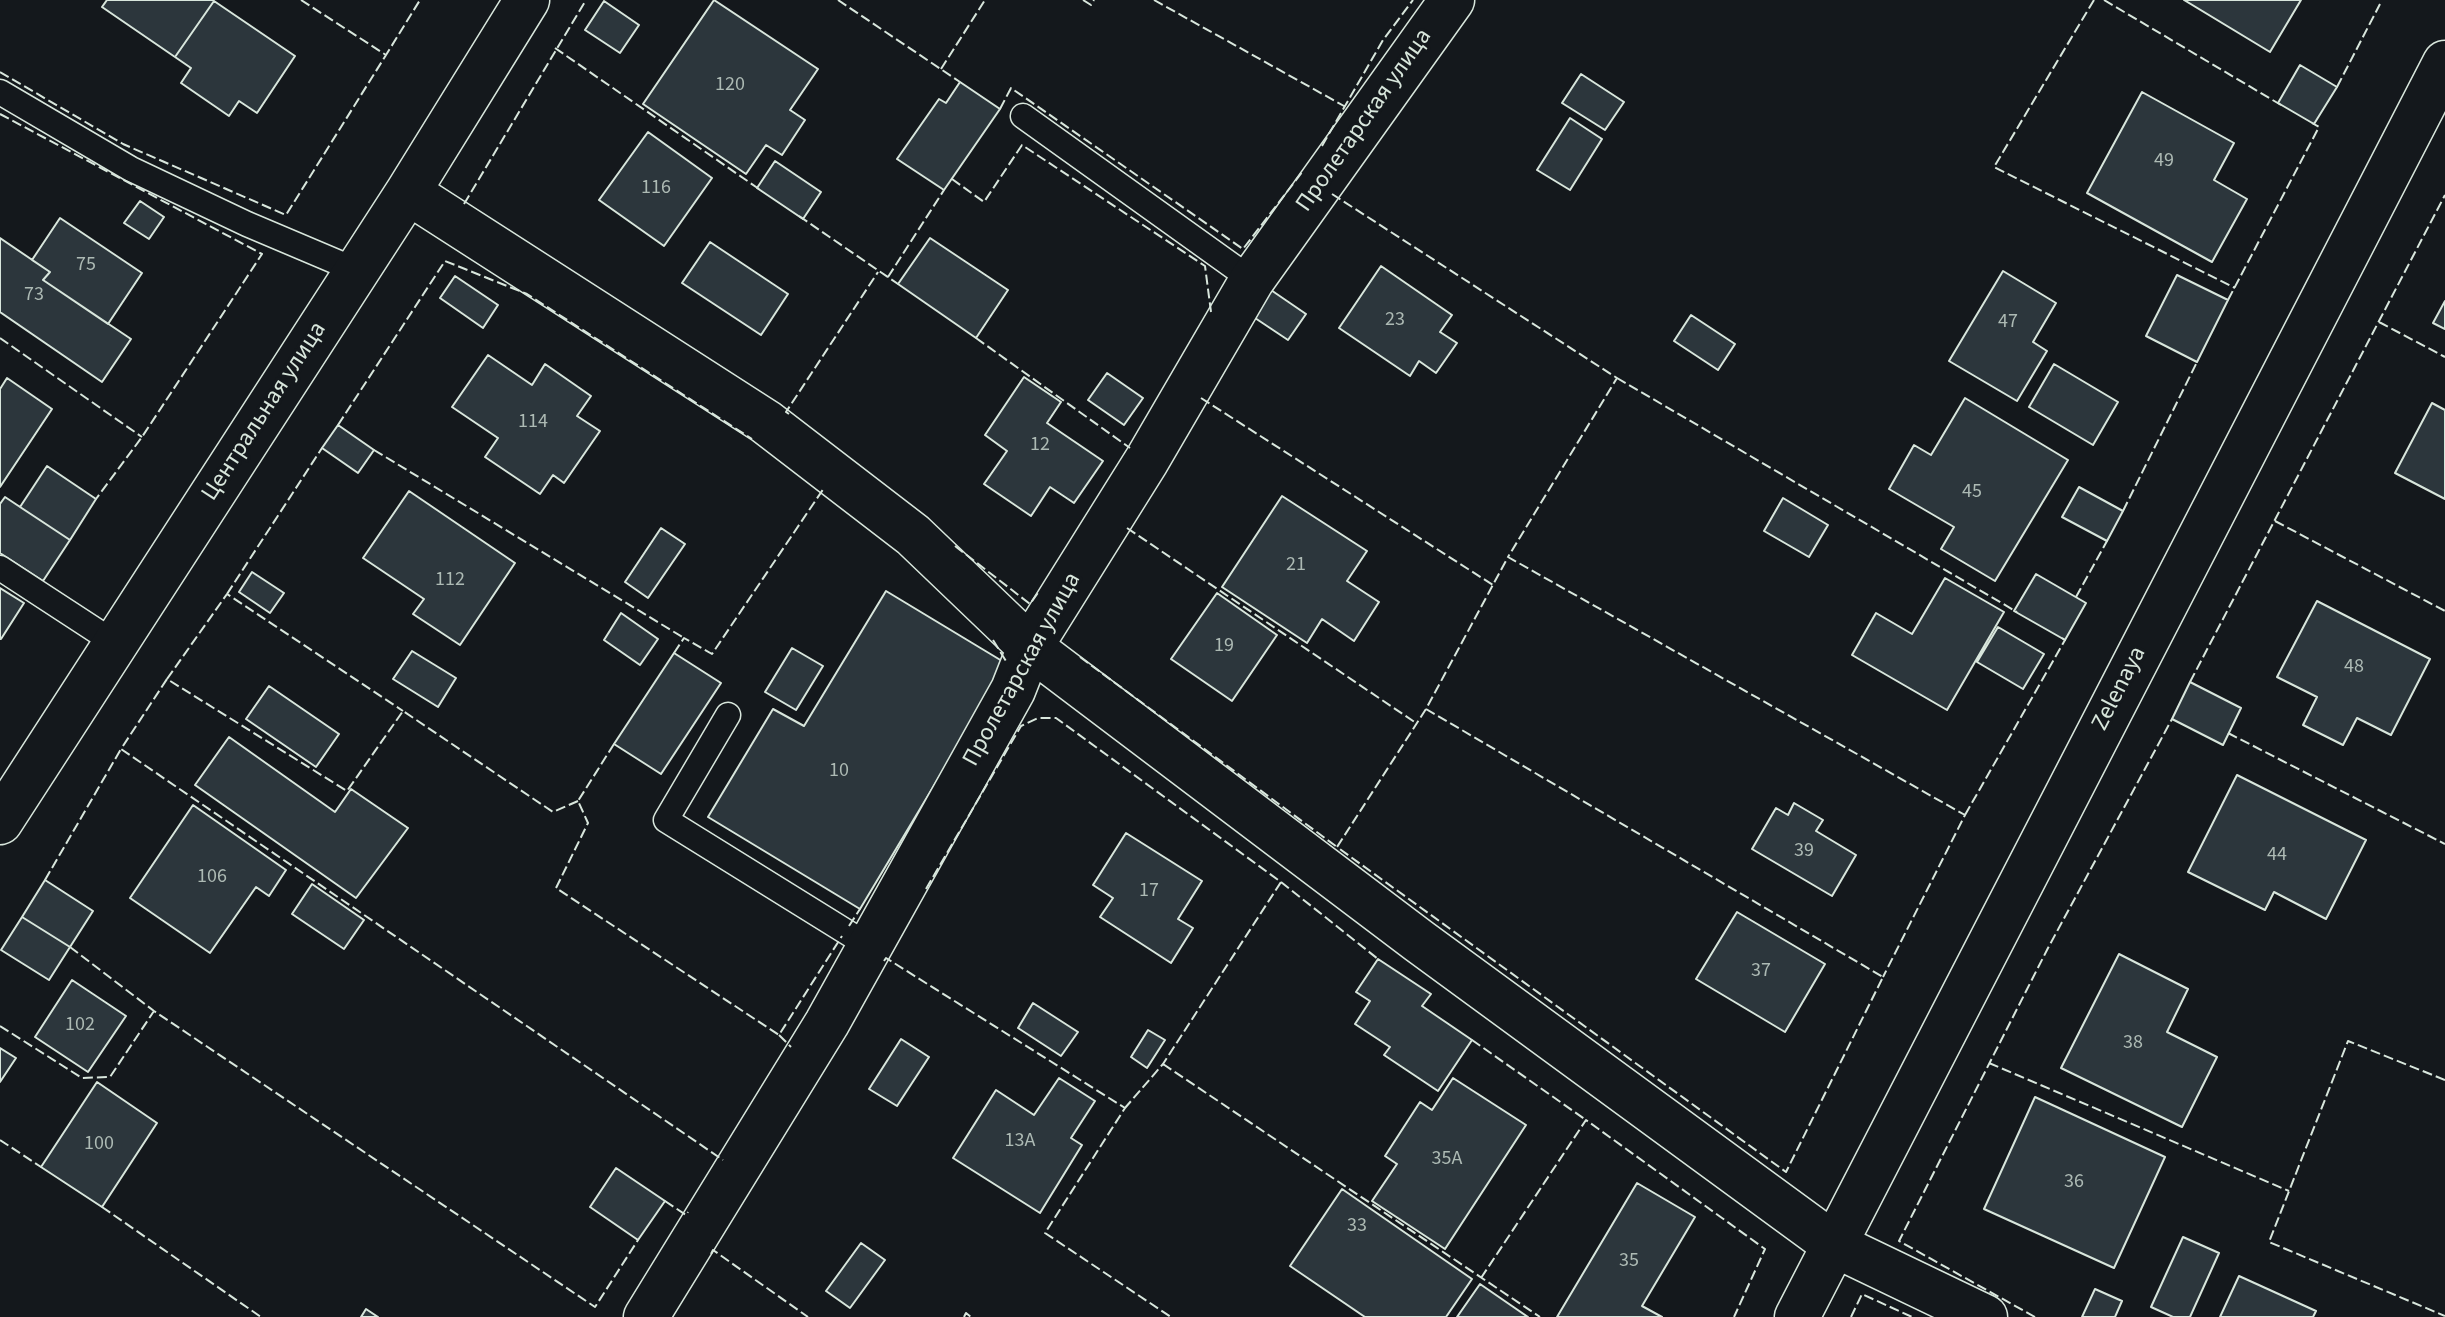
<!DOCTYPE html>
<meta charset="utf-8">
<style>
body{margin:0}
canvas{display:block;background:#14181c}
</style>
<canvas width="2445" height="1317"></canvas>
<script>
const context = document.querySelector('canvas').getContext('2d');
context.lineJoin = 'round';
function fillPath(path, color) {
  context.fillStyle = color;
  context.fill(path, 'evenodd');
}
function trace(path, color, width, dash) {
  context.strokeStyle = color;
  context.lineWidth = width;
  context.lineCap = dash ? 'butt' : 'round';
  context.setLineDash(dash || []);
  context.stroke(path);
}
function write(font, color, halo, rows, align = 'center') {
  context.font = font + ' "Source Sans 3",sans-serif';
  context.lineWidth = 6;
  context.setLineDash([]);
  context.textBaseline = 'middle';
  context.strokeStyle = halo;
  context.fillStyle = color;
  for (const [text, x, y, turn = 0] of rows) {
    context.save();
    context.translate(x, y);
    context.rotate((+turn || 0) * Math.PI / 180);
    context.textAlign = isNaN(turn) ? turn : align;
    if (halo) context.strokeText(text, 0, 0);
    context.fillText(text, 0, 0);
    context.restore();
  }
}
const building = new Path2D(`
 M107,0H213L214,1L175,57L102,7Z
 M714,0L818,69L790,110L805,120L782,155L766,145L746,174L643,104Z
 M2184,0H2301L2270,52Z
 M214,1L295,56L257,113L239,101L229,116L181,83L191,68L175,57Z
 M604,1L639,25L620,53L585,30Z
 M2300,65L2337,87L2314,124L2278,103Z
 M1581,74L1624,102L1605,130L1562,103Z
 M960,82L1000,109L944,190L897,159L939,99L946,103Z
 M2142,92L2234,143L2214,180L2247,199L2212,262L2087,193Z
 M1570,118L1602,139L1570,190L1537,170Z
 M648,132L712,178L664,246L599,200Z
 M775,161L821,192L803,219L757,188Z
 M140,201L164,217L149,239L124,223Z
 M60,218L142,273L108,324L43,280L50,272L32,260Z
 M0,238L50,272L43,280L131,339L102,382L0,312Z
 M930,238L1008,290L976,338L898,284Z
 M710,242L788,294L761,335L682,283Z
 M1381,266L1452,315L1440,332L1457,343L1436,373L1419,361L1410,376L1339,328Z
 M2003,271L2056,303L2033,342L2047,351L2017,401L1949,361Z
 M2177,275L2228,300L2197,362L2146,336Z
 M455,276L498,305L483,328L440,298Z
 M1268,288L1306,314L1288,340L1249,314Z
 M2445,301V329L2433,323Z
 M1691,315L1735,344L1718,370L1674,341Z
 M488,355L532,385L545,364L591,396L577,416L600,431L564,483L553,475L540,494L485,457L498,438L452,407Z
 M2054,364L2118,402L2093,445L2029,407Z
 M1107,373L1143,398L1124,425L1088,400Z
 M1024,377L1061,402L1047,423L1103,461L1074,503L1050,487L1031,516L984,484L1007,451L985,435Z
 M7,378L52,409L0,487V389Z
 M1965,398L2068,460L1995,581L1941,549L1954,527L1889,489L1914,445L1931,455Z
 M2432,403L2445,410V499L2395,473Z
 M338,425L374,450L358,473L322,448Z
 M47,466L96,499L70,540L20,507Z
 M2079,487L2123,511L2107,541L2062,517Z
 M409,491L515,563L460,645L413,614L424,599L363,558Z
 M1282,496L1367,551L1347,581L1379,602L1354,641L1322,619L1307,643L1222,587Z
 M5,497L70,540L43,581L0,553V504Z
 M1783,498L1828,525L1809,557L1764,531Z
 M661,528L685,544L648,598L625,582Z
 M252,572L284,593L270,613L239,592Z
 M2036,574L2086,603L2065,640L2014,611Z
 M1945,578L2004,612L1947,710L1852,655L1876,613L1912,634Z
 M0,588L24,603L1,639H0Z
 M886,591L1007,664L860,909L708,817L773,709L804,726Z
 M1217,593L1277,635L1232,701L1171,659Z
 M2317,601L2430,659L2391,735L2357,718L2343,745L2303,725L2317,697L2277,677Z
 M621,613L658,639L640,665L604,640Z
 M1998,627L2044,654L2023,689L1977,662Z
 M792,648L823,666L796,710L765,692Z
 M412,651L456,678L438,707L393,679Z
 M674,653L721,683L661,774L614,744Z
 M2190,682L2241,708L2223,745L2172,719Z
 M269,686L339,734L316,767L246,719Z
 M229,737L335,812L351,789L408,828L356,898L195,785Z
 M2237,775L2366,840L2326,919L2274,892L2265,910L2188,872Z
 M1794,803L1823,820L1816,831L1856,855L1832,896L1752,849L1776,808L1788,815Z
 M193,805L286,870L269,896L256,887L210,953L130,898Z
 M1126,833L1202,881L1178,919L1193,928L1171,963L1100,917L1113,898L1093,885Z
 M45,880L93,911L70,947L22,917Z
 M312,884L364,920L344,949L292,914Z
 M1737,912L1825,964L1785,1032L1696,979Z
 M22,917L70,947L49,980L1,950Z
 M2119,954L2188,989L2167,1032L2217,1057L2182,1127L2061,1068Z
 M1378,959L1431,994L1422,1006L1472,1040L1438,1091L1384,1055L1390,1047L1355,1024L1370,1001L1356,992Z
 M72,980L126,1016L88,1072L35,1037Z
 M1033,1003L1078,1032L1061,1056L1018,1028Z
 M1148,1030L1165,1040L1147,1068L1131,1057Z
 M901,1039L929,1057L897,1106L869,1089Z
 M0,1048L16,1058L0,1082Z
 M1059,1078L1095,1101L1071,1138L1082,1145L1040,1213L953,1158L996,1090L1034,1115Z
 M1453,1078L1526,1125L1445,1249L1372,1201L1397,1164L1385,1156L1420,1102L1432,1110Z
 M97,1082L157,1123L102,1207L41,1167Z
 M2035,1097L2165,1157L2114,1268L1984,1209Z
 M616,1168L665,1201L638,1240L590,1207Z
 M1637,1183L1695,1217L1642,1306L1662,1317H1557Z
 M1342,1189L1472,1279L1446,1317H1365L1290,1266Z
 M2183,1237L2219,1253L2190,1317H2173L2151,1307Z
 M861,1243L885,1260L850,1308L826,1291Z
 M2239,1276L2316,1311L2313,1317H2220Z
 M1480,1284L1528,1317H1457Z
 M2095,1289L2122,1301L2115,1317H2082Z
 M366,1309L378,1317H361Z`);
const lane = new Path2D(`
 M0,92L131,169L247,224L358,271
 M1023,116L1252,280
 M0,568L115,643
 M728,715L666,820L869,946`);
const street = new Path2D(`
 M408,192L766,422L913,535L1030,647L1419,941L1833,1244L1985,1317
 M0,822L408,192L527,0
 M646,1317L827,1023L1013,690L1030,647L1147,460L1252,280L1452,0
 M1797,1317L2445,63`);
const fence = new Path2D(`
 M301,0L386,55L420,0
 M838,0L960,82
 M1083,0L1091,5L1094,0
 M1154,0L1344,106
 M2094,0L1994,167L2235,288
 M2104,0L2281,105
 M555,48L759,189
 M941,69L985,0
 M0,72L123,144L286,215L386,55
 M2337,87L2380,4
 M1000,109L1011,88L1243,249L1303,171
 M0,114L262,254L142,437L96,499
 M1322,146L1383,40L1413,0
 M952,179L984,202L1022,145L1205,266L1211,312
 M1332,194L1617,378L1508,557
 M464,204L586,0
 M799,216L898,284
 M888,277L944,190
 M2228,300L2319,127L2312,123
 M2379,322L2445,357
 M0,338L142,437
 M976,338L1130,448
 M1617,378L2017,612
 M1201,398L1493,585
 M789,414L786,412L878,272
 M338,425L445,261L527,294L752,439
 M374,450L684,638
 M2123,511L2197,362
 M2275,521L2445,611
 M1127,528L1416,723
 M955,546L1030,604L1040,590
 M227,594L322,448
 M2076,597L2107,541
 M993,640L1006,661
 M674,653L684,638L712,654L824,488
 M1080,657L1337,847
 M167,679L227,594L403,711
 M2190,682L2445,195
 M1426,709L1883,977L1786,1172L1337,847L1426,709L1508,557L1965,815L1883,977
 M2228,733L2445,844
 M614,744L578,801L588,823L556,888L779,1035L842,936
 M578,801L553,812L403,711L347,791L167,679L121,749L723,1160
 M1965,815L2065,640L2062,638
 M45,880L121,749
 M1281,882L1378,959
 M926,889L1021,726L1038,718H1056L1281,882L1163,1064L1125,1108
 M849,926L860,909
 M70,947L154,1011L595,1307L638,1240
 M884,961L886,958L1125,1108L1045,1233L1171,1317
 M0,1026L82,1078L110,1077L154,1011
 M779,1035L791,1047
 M1472,1040L1586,1120
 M1989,1063L2289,1191
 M1163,1064L1540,1317
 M2445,1080L2348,1041L2269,1242L2445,1316
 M0,1140L41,1167
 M665,1201L686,1215L688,1212
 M102,1207L261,1317
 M711,1254L713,1250L808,1317
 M1481,1278L1586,1120L1765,1249L1734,1317
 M964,1317L966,1313L971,1317
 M1851,1317L1862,1294L1912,1317
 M2035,1317L1899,1241L2048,948L2172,719`);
const numberNames = [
 ["120",730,86],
 ["49",2164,162],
 ["116",656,189],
 ["75",86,266],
 ["73",34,296],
 ["23",1395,321],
 ["47",2008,323],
 ["114",533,423],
 ["12",1040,446],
 ["45",1972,493],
 ["21",1296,566],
 ["112",450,581],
 ["19",1224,647],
 ["48",2354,668],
 ["10",839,772],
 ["39",1804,852],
 ["44",2277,856],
 ["106",212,878],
 ["17",1149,892],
 ["37",1761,972],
 ["102",80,1026],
 ["38",2133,1044],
 ["13А",1020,1142],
 ["100",99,1145],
 ["35А",1447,1160],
 ["36",2074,1183],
 ["33",1357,1227],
 ["35",1629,1262]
];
const streetNames = [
 ["Пролетарская улица",1365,121,-55],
 ["Центральная улица",265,412,-57],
 ["Пролетарская улица",1023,670,-61],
 ["Zelenaya",2120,689,-63]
];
fillPath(building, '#2c363c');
trace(building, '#d8e6dc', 2);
trace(lane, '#d8e6dc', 27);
trace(street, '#d8e6dc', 47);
trace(lane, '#14181c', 24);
trace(street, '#14181c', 44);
trace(fence, '#d8e6dc', 2, [10, 4]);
write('20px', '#adbab4', null, numberNames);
write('24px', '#d8e6dc', '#14181c', streetNames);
</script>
